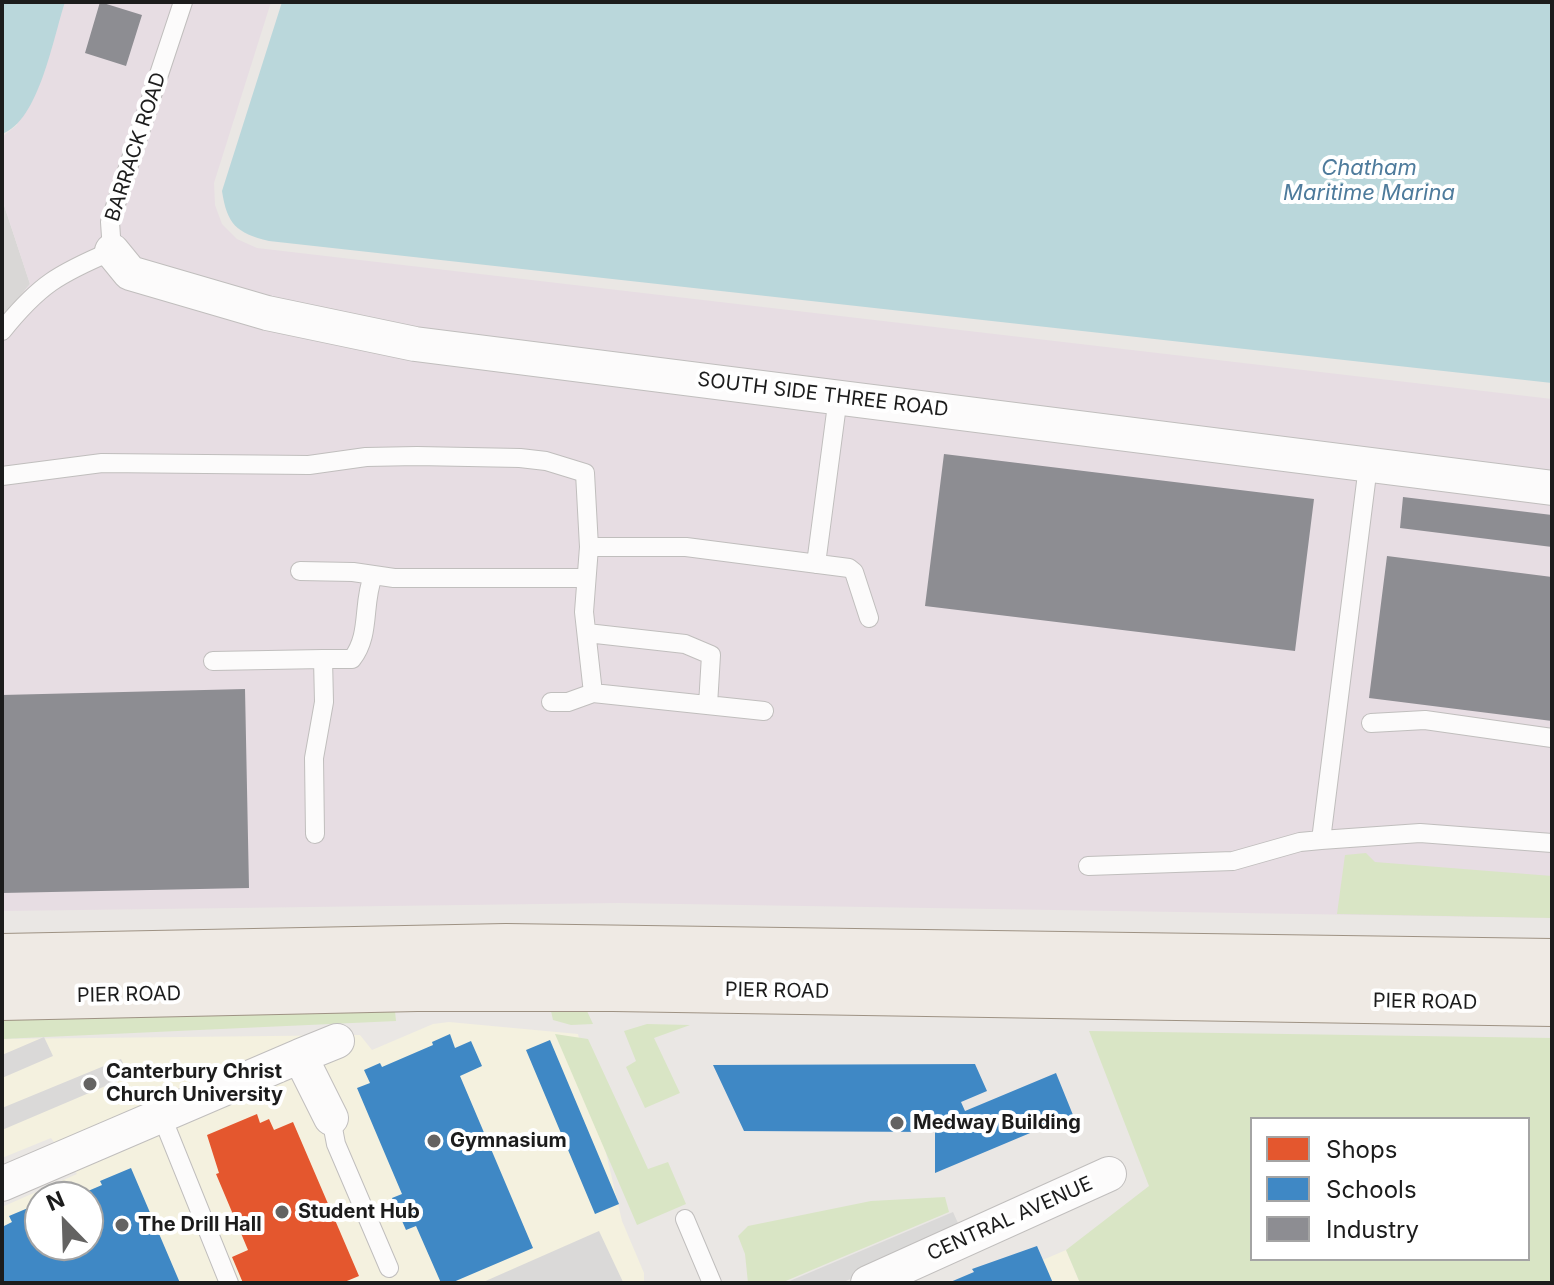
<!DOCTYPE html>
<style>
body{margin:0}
#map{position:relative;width:1554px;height:1285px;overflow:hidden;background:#eae7e4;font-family:Inter,sans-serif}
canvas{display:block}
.frame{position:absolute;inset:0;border:4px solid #1c1c1c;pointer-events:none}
.legend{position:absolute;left:1250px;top:1117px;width:280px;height:144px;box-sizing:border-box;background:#fff;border:2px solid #a4a4a4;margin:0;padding:10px 14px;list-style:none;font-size:24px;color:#1c1c1c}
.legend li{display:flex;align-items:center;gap:16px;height:40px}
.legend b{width:40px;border:2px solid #a4a4a4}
.north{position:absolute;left:24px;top:1181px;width:80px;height:80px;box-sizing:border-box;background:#fff;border:2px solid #a4a4a4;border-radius:50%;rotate:337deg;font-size:22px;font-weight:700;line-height:32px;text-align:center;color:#1c1c1c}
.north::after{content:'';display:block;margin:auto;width:28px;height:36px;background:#646362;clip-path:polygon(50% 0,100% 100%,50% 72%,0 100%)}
</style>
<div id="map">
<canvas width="1554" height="1285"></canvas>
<div class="frame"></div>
<ul class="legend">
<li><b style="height:22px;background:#e4572e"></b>Shops</li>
<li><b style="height:22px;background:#3f88c5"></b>Schools</li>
<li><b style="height:22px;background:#8d8d92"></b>Industry</li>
</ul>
<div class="north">N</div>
</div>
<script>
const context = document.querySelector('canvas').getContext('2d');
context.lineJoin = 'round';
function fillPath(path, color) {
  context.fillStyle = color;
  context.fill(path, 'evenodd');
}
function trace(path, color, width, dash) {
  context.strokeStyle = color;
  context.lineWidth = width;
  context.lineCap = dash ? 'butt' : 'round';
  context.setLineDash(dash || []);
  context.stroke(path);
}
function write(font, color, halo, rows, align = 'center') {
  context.font = font + ' Inter,sans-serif';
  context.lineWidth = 8;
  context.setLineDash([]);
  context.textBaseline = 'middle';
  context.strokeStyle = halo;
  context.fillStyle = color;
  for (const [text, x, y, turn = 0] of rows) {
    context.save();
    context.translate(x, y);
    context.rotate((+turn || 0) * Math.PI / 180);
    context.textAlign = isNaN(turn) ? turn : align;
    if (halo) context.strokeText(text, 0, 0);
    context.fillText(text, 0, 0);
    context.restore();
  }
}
const residential = new Path2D(`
 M2,199L30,284L2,318Z`);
const industrial = new Path2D(`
 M59,2H271L214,183L215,205L222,224L237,239L257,248L1552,399V918L618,903L2,911V318L30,284L2,199V137L17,125Z`);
const education = new Path2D(`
 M449,1022L578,1034L622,1221L644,1273V1283H2V1207L77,1174L51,1138L2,1158V1039L360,1035L372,1050L433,1024ZM40,1197H88V1245H40Z
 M1066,1250L1080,1283H989Z`);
const grass = new Path2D(`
 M1366,853L1375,862L1552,876V918L1337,914L1345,855Z
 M395,1011L396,1021L2,1039V1014Z
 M551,1011H587L593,1024L571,1025L553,1020Z
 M647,1024L690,1025L654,1038L680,1093L645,1108L626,1067L636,1061L624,1031Z
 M1089,1031L1552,1038V1283H1080L1066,1250L1149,1186ZM1528,1119V1259H1252V1119Z
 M555,1034L588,1039L648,1169L668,1162L686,1204L637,1225Z
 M945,1197L949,1212L781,1283H748L745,1254L738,1236L748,1226L871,1201Z`);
const parking = new Path2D(`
 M44,1037L53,1056L2,1078V1055Z
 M121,1059L129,1076L2,1130V1108Z
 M953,1212L962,1232L841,1283H785Z
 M599,1231L623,1282L481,1283Z`);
const water = new Path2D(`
 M2,2H65C53,38 39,121 2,134Z
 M282,2H1552V383L269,241C236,233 227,224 222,191Z`);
const shops = new Path2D(`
 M257,1114L260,1123L269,1119L274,1130L293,1122L359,1276L342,1283H243L232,1257L248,1250L216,1174L219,1173L207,1135Z`);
const schools = new Path2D(`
 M450,1034L455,1048L471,1041L482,1066L460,1076L533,1248L451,1283H441L416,1226L406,1230L392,1198L402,1194L357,1088L370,1083L364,1070L380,1063L382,1067L433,1045L432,1042Z
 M550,1040L619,1204L595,1214L526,1050Z
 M975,1064L987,1091L961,1102L965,1111L1056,1073L1073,1115L935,1173V1132L744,1131L713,1065Z
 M131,1168L180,1283H2V1227L12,1222L9,1216L40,1203V1245H88V1197H74L102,1185L100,1181Z
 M1037,1246L1053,1283H948L974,1272L972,1269Z`);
const industry = new Path2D(`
 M100,2L142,15L126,66L85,53Z
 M944,454L1314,499L1295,651L925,606Z
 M1403,497L1552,515V547L1400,528Z
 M1387,556L1552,577V721L1369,698Z
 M245,689L249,888L2,893V695Z`);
const service = new Path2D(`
 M2,331C39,285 58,274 112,251L110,222L183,2
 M1368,466L1321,840L1420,833L1552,843
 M2,476L102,463L309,465L366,457L417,456L520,458L546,461L585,473L589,547
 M816,564L838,397
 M300,571L353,572L394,578H586
 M587,633L685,644L711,655L708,705
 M323,659H352C371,635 362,604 373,576
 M213,661L323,659L324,702L314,758L315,834
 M551,702H568L593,693
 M764,711L593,693L584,612L589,547H686L849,568L854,572L869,618
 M1371,723L1425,720L1552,738
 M1088,866L1233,861L1300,842L1321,840
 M162,1117L229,1283
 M331,1118L336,1144L389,1268
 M685,1219L712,1283`);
const minor = new Path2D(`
 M112,251L130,273L267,313L415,344L1552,488
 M300,1056L337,1041
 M2,1184L300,1056L331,1118
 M868,1283L1109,1174`);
const primary = new Path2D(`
 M2,956L506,946L1552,961
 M2,998L417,989H613L1552,1004`);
const markers = [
 [90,1084,8,"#646362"],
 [897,1123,8,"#646362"],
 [434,1141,8,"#646362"],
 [282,1212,8,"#646362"],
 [122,1225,8,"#646362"]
];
const streetNames = [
 ["BARRACK ROAD",136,147,-72],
 ["SOUTH SIDE THREE ROAD",823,395,7],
 ["PIER ROAD",777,991,1],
 ["PIER ROAD",129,995,-1],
 ["PIER ROAD",1425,1002,1],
 ["CENTRAL AVENUE",1010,1219,-24]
];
const poiNames = [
 ["Canterbury Christ",106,1072],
 ["Church University",106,1095],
 ["Medway Building",913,1123],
 ["Gymnasium",450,1141],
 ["Student Hub",298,1212],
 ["The Drill Hall",138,1225]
];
const waterNames = [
 ["Chatham",1369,168],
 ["Maritime Marina",1369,193]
];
fillPath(residential, '#d9d7d6');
fillPath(industrial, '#e7dde3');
fillPath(education, '#f4f1df');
fillPath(grass, '#d9e5c5');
fillPath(parking, '#dad9d8');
fillPath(water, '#bad7db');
fillPath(shops, '#e4572e');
fillPath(schools, '#3f88c5');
fillPath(industry, '#8d8d92');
trace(service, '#c0bebd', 20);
trace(minor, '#c0bebd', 36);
trace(primary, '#9e9283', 46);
trace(service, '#fcfbfb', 18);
trace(minor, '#fcfbfb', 34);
trace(primary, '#efeae4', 44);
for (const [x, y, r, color] of markers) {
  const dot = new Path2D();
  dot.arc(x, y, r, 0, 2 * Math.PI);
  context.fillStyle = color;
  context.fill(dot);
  trace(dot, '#fff', 3);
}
write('20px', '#1c1c1c', '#fff', streetNames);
write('bold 20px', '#1c1c1c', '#fff', poiNames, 'left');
write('italic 22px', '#4e7b9c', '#fff', waterNames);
</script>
